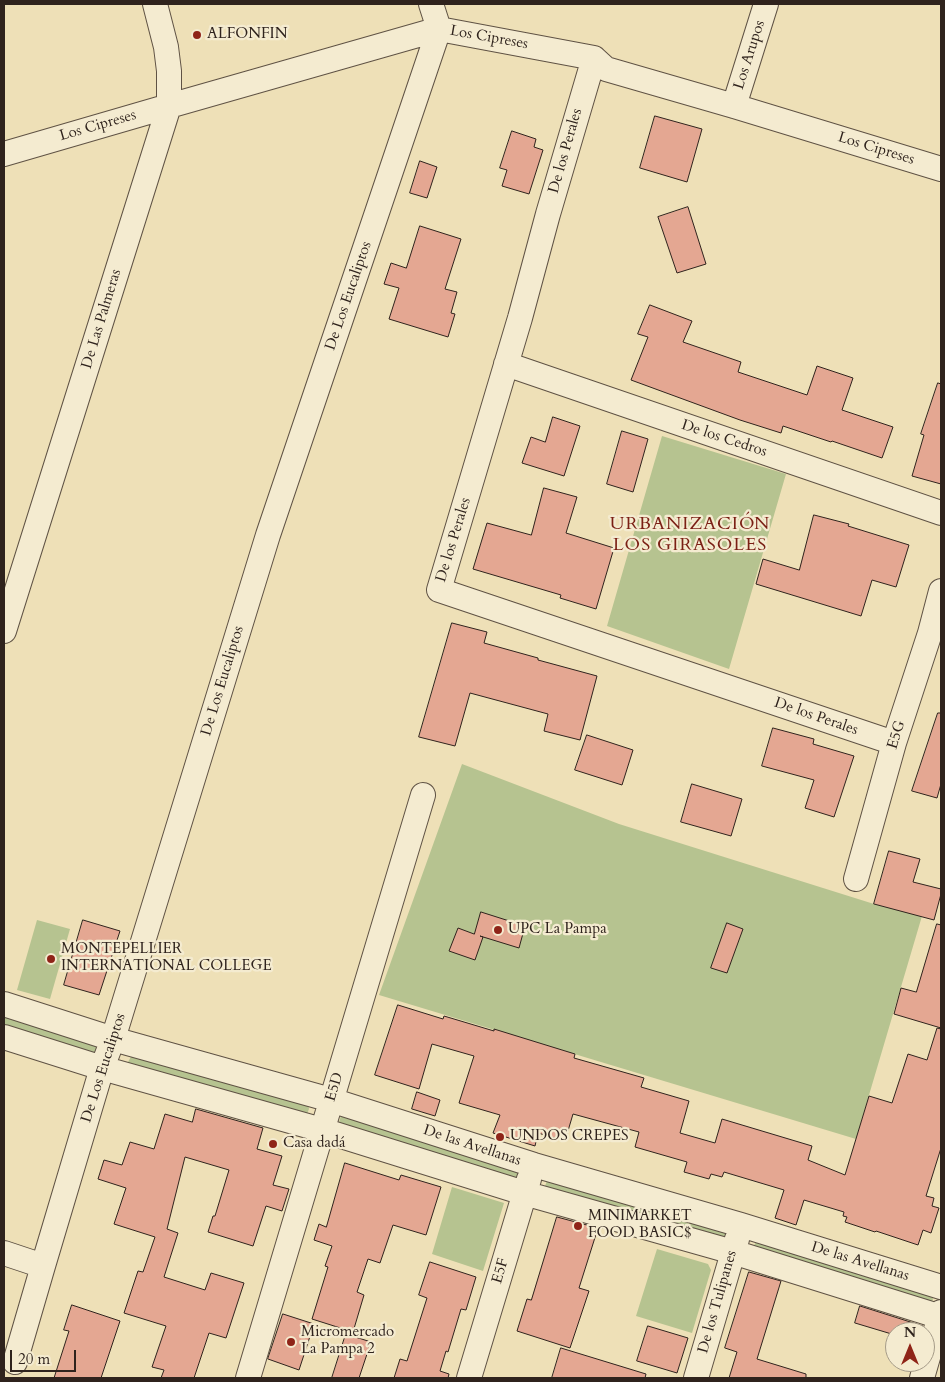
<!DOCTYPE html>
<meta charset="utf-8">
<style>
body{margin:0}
#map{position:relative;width:945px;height:1382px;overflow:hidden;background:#eee0b7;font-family:Cardo,serif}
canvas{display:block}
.frame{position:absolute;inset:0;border:5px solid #2f231d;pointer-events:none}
.north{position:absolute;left:885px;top:1322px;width:50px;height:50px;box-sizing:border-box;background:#f4ebd0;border:1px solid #a59b88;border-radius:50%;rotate:0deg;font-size:14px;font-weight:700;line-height:20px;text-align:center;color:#2f231d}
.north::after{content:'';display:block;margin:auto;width:18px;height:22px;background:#8f2418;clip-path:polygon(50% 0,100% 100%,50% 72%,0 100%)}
.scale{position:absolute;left:10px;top:1350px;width:66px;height:22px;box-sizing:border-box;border:2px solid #2f231d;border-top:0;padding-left:6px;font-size:15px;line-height:18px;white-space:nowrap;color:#2f231d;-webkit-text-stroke:4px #f4ebd0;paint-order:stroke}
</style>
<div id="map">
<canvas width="945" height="1382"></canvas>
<div class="frame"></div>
<div class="north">N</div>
<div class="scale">20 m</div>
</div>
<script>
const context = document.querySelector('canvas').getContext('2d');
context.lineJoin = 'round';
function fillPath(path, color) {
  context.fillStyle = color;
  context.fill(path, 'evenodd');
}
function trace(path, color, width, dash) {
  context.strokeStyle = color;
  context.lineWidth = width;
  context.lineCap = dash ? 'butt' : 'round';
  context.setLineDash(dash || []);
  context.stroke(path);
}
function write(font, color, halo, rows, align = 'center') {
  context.font = font + ' Cardo,serif';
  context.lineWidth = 4.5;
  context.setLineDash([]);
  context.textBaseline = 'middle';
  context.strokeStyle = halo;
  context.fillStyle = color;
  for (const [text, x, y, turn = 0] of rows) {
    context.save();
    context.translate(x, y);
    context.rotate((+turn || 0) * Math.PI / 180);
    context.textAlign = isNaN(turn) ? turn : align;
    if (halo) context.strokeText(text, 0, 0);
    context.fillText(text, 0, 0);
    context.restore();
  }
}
const green = new Path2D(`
 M662,436L786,474L729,669L607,626Z
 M462,764L619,824L874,904L922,916L856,1139L379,995Z
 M37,920L70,929L50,999L17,990Z
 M4,1012L98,1046L94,1055L4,1029Z
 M132,1055L308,1104L309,1109L307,1114L130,1067L128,1062Z
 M341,1115L518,1170V1175L514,1179L339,1123Z
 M547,1181L725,1232V1238L545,1189V1186Z
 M452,1187L504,1203L483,1271L432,1254Z
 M756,1242L932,1297L933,1299L931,1304L753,1247Z
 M657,1249L708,1264L711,1270L692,1333L636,1316Z`);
const building = new Path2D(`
 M655,116L702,129L687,182L640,168Z
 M512,131L536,139L534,147L543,150L529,194L502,186L507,170L500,168Z
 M420,161L437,167L427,198L410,193Z
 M688,207L706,264L677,273L658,217Z
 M420,226L461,239L445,289L457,292L451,313L455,314L448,337L389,319L399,288L384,284L391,263L406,268Z
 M650,305L692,321L683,342L741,362L738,372L807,395L817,366L853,378L842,410L893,427L882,458L832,441L831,442L783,426L781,433L740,420L631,380L648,337L638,334Z
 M938,383L941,384V484L912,476L924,435L921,434Z
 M553,417L580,426L564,476L522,463L531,437L545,442Z
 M622,431L648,439L633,492L607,484Z
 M544,488L577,497L566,533L614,548L596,609L560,598L561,595L473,569L487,523L531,535Z
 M814,515L849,524L848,526L909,545L896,587L872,580L861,616L756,584L763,559L799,570Z
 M452,623L487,632L484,643L538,658V660L597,676L580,740L544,731L548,714L470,693L455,746L419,737Z
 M938,713H941V784L937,798L912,791Z
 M773,728L814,739L813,744L854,756L834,817L805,808L814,780L762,766Z
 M587,735L633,750L622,785L575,770Z
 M692,784L742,799L731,836L681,822Z
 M889,851L920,859L913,882L941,889V894L934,920L874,904Z
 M481,912L525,926L519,948L480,936L483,937L475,960L449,951L458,928L474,934Z
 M83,920L120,931L99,995L64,985Z
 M727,923L743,929L727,973L711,968Z
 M937,924L941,925V1028L894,1014L901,988L916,992Z
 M398,1005L443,1019L444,1016L494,1031V1029L575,1054L574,1058L644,1078L641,1087L689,1101L680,1133L715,1143L722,1119L812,1146L808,1160L845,1175L869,1096L892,1103L908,1054L927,1060L937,1028L941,1029V1148L926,1196L934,1198L932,1206L939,1208L931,1233L923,1230L918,1245L876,1231L875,1232L845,1222L847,1217L843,1216L844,1212L804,1200L796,1225L775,1218L784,1190L724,1172L722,1177L711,1174L709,1179L684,1172L687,1162L635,1147L639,1132L573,1114L565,1141L538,1133L535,1146L493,1133L500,1115L459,1103L474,1056L432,1044L419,1089L375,1075Z
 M417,1092L440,1100L435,1116L412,1109Z
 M196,1109L263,1128L257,1149L282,1156L273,1185L289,1189L282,1211L266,1206L253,1246L208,1232L213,1216H215L229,1170L185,1157L167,1229L178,1233L164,1277L205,1290L211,1273L244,1283L226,1338L209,1333L194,1378H161L164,1370L152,1367L166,1326L124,1313L138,1271L143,1272L155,1237L114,1224L126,1188L98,1179L104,1160L122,1165L130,1142L154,1149L165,1114L192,1122Z
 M345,1163L399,1180L401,1175L441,1187L426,1235L393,1225L380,1263L368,1259L357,1292L364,1295L353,1332L312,1319L328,1267L325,1266L332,1246L314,1240L319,1224L326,1227Z
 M557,1217L598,1228L579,1288L589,1291L570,1348L517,1331L527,1299L531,1300Z
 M430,1262L476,1277L466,1310L461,1309L448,1352L446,1351L440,1371L449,1374L448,1378H394L400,1359L407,1361L427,1298L419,1295Z
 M749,1272L781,1281L757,1359L806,1374V1378H729L737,1352L725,1348Z
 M72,1305L120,1321L101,1378H54L69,1331L64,1330Z
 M860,1306L923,1326L921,1332H895V1335L855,1323Z
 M283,1314L314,1324L299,1370L268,1359Z
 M648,1326L688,1338L677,1373L637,1361Z
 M346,1334L371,1342L359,1378H332Z
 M561,1348L646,1374L645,1378H552Z`);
const minor = new Path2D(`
 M594,58L548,214L520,318L439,590L894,743
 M734,106L766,4
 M4,154L169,106L439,29L594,58L606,69L734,106L941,169
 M506,364L941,513
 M4,631L169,106V71L166,47L155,4
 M856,879L894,743L930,633L941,591
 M4,1004L113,1039L331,1100L534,1165L741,1225L941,1287
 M4,1037L102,1068L322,1130L524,1193L733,1252L941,1317
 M4,1253L43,1266
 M15,1362L43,1266L102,1068L113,1039L268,535L439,29L431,4
 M248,1378L423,795
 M469,1378L529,1179
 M696,1378L737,1239
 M922,1378L941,1312`);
const markers = [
 [197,35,5,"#8f2418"],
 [498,930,5,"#8f2418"],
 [51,959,5,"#8f2418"],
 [500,1137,5,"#8f2418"],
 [273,1144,5,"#8f2418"],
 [578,1226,5,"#8f2418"],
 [291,1342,5,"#8f2418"]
];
const poiNames = [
 ["ALFONFIN",207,35],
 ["UPC La Pampa",508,930],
 ["MONTEPELLIER",61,950],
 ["INTERNATIONAL COLLEGE",61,967],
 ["UNDOS CREPES",510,1137],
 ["Casa dadá",283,1144],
 ["MINIMARKET",588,1217],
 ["FOOD BASIC$",588,1234],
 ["Micromercado",301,1333],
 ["La Pampa 2",301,1350]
];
const streetNames = [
 ["Los Cipreses",489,38,10],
 ["Los Arupos",750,55,-72],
 ["Los Cipreses",98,126,-16],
 ["Los Cipreses",876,149,17],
 ["De los Perales",566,151,-74],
 ["De Los Eucaliptos",349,296,-71],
 ["De Las Palmeras",102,319,-73],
 ["De los Cedros",724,439,18],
 ["De los Perales",454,540,-73],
 ["De Los Eucaliptos",223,681,-73],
 ["De los Perales",816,717,19],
 ["E5G",897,735,-73],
 ["De Los Eucaliptos",104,1068,-72],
 ["E5D",335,1087,-73],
 ["De las Avellanas",472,1146,18],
 ["De las Avellanas",860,1262,17],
 ["E5F",501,1271,-74],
 ["De los Tulipanes",718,1302,-74]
];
const quarterNames = [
 ["URBANIZACIÓN",690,525],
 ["LOS GIRASOLES",690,546]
];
fillPath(green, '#b6c390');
fillPath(building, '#e4a792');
trace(building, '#2f231d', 1);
trace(minor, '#5f5244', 26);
trace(minor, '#f4ebd0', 24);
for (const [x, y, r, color] of markers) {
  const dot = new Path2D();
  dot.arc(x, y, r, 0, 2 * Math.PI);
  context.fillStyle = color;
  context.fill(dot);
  trace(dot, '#f4ebd0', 2);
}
write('15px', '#2f231d', '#f4ebd0', poiNames, 'left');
write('15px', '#2f231d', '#f4ebd0', streetNames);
context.letterSpacing = '1px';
write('18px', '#7a1f14', '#f4ebd0', quarterNames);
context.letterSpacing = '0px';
</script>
